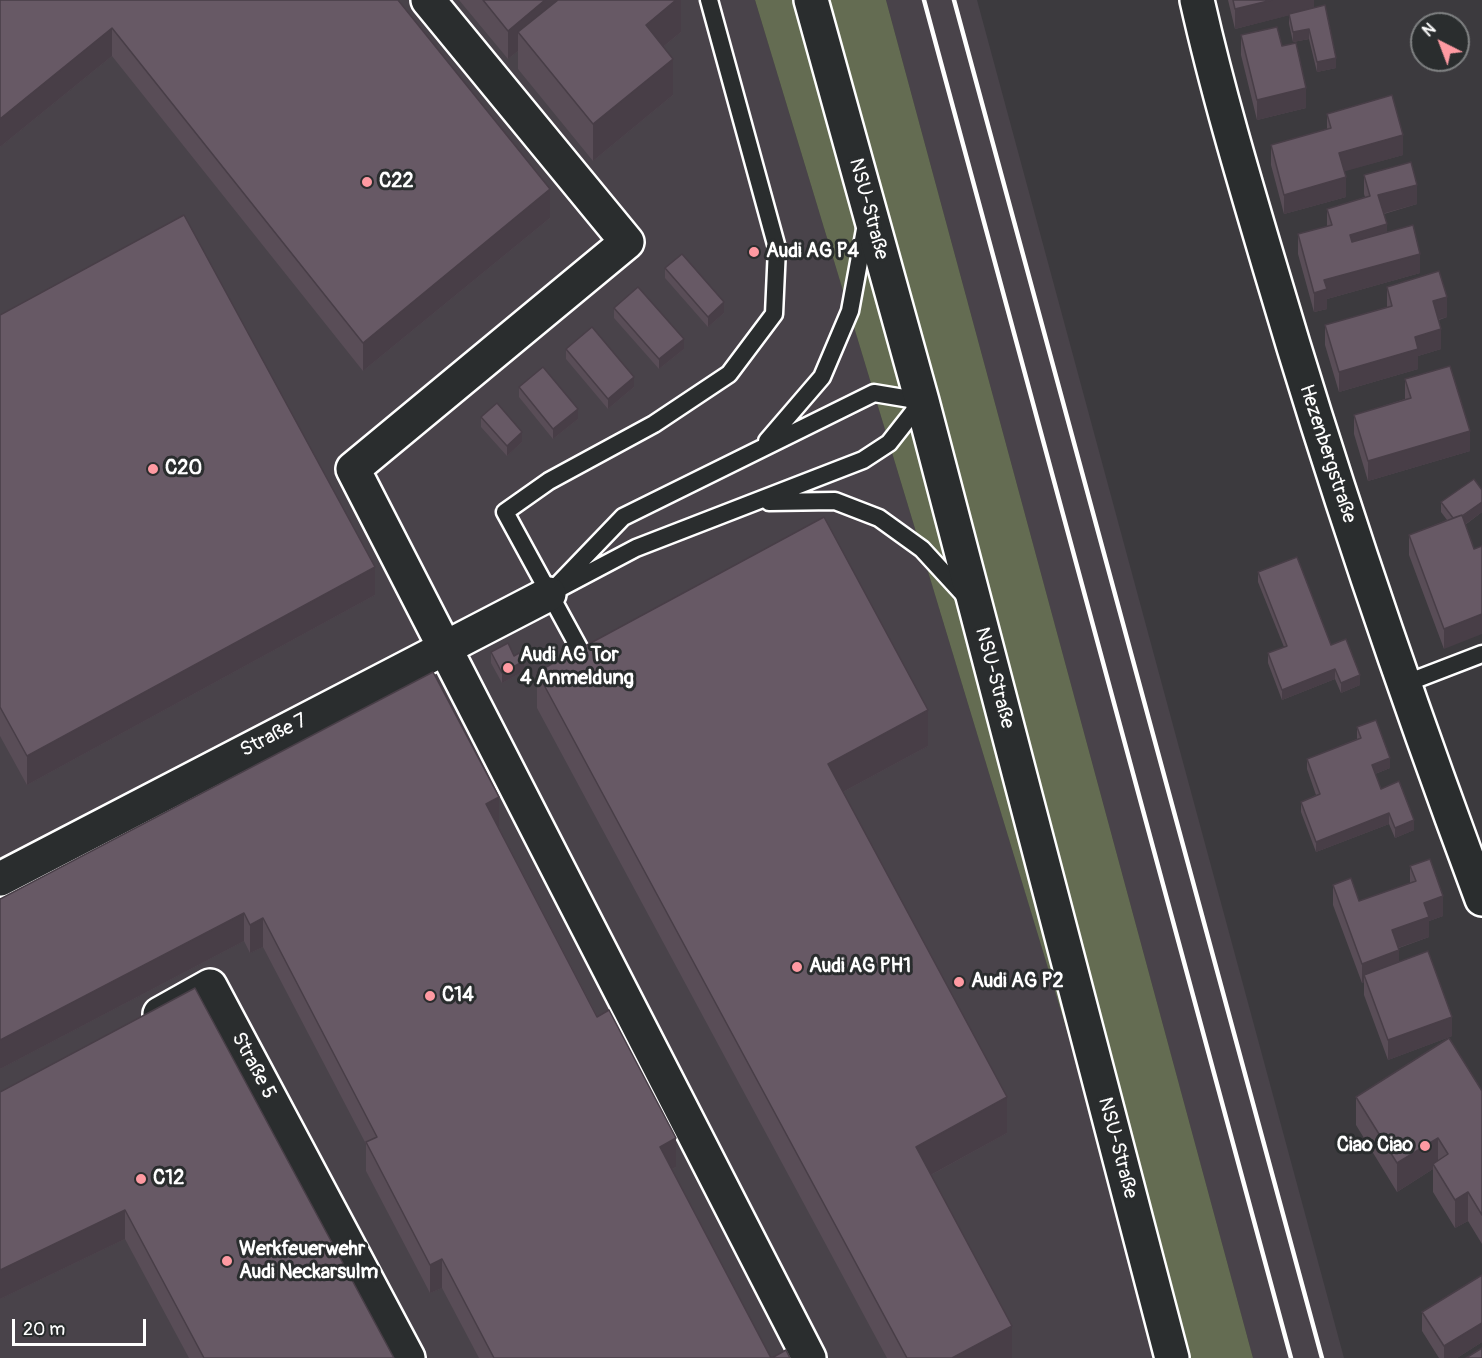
<!DOCTYPE html>
<meta charset="utf-8">
<style>
body{margin:0}
#map{position:relative;width:1482px;height:1358px;overflow:hidden;background:#3c3a3e;font-family:Pangolin,sans-serif}
canvas{display:block}
.north{position:absolute;left:1410px;top:12px;width:60px;height:60px;box-sizing:border-box;background:#2a2d2e;border:2px solid #7f8182;border-radius:50%;rotate:318deg;font-size:16px;font-weight:700;line-height:24px;text-align:center;color:#fff}
.north::after{content:'';display:block;margin:auto;width:21px;height:27px;background:#ff9aa2;clip-path:polygon(50% 0,100% 100%,50% 72%,0 100%)}
.scale{position:absolute;left:12px;top:1319px;width:134px;height:27px;box-sizing:border-box;border:3px solid #fff;border-top:0;padding-left:8px;font-size:18px;line-height:21px;white-space:nowrap;color:#fff;-webkit-text-stroke:4px #2a2d2e;paint-order:stroke}
</style>
<div id="map">
<canvas width="1482" height="1358"></canvas>
<div class="north">N</div>
<div class="scale">20 m</div>
</div>
<script>
const context = document.querySelector('canvas').getContext('2d');
context.lineJoin = 'round';
function fillPath(path, color) {
  context.fillStyle = color;
  context.fill(path, 'evenodd');
}
function trace(path, color, width, dash) {
  context.strokeStyle = color;
  context.lineWidth = width;
  context.lineCap = dash ? 'butt' : 'round';
  context.setLineDash(dash || []);
  context.stroke(path);
}
function write(font, color, halo, rows, align = 'center') {
  context.font = font + ' Pangolin,sans-serif';
  context.lineWidth = 6;
  context.setLineDash([]);
  context.textBaseline = 'middle';
  context.strokeStyle = halo;
  context.fillStyle = color;
  for (const [text, x, y, turn = 0] of rows) {
    context.save();
    context.translate(x, y);
    context.rotate((+turn || 0) * Math.PI / 180);
    context.textAlign = isNaN(turn) ? turn : align;
    if (halo) context.strokeText(text, 0, 0);
    context.fillText(text, 0, 0);
    context.restore();
  }
}
const built = new Path2D(`
 M0,0H755L1166,1358H0Z
 M886,0H977L1344,1358H1253Z`);
const green = new Path2D(`
 M755,0H886L1253,1358H1166Z`);
const lane = new Path2D(`
 M874,393L922,401L889,443L863,460L636,548L549,594L623,517Z
 M767,441L822,377L850,311L866,224
 M769,502L835,501L879,518L922,549L967,598
 M590,668L505,512L549,481L654,424L729,374L774,314L777,248L709,0
 M1404,684L1482,654`);
const street = new Path2D(`
 M428,0L627,242L353,469L809,1358
 M1197,0C1218,93 1245,183 1272,274C1334,485 1405,693 1482,899
 M0,879L549,594
 M160,1014L210,986L408,1358`);
const secondary = new Path2D(`
 M811,0L922,401L1172,1358`);
const rail = new Path2D(`
 M924,0L1291,1358
 M954,0L1322,1358`);
const wall = new Path2D(`
 M0,0H398L550,218L363,371L112,56L0,147Z
 M459,0H681V32L663,47L673,95L593,161L518,69V51L508,59Z
 M1228,0H1314V8L1336,68L1317,72L1309,39L1293,42L1289,24V15L1235,29Z
 M1241,35L1282,46L1306,108L1257,120L1241,55Z
 M1327,114L1403,155L1344,171L1346,197L1284,214L1271,165V145L1327,129Z
 M1364,175L1417,204L1384,214L1387,233L1420,273L1327,299V309L1314,312L1298,254V234L1327,226V209L1365,197L1364,194Z
 M665,268L724,313L708,327L665,278Z
 M1387,287L1447,317L1439,320L1441,349L1418,356V369L1339,392L1325,345V325L1387,307Z
 M614,308L684,349L659,369L614,318Z
 M0,315L375,595L27,785L0,736Z
 M566,349L634,387L608,409L566,359Z
 M1405,379L1470,451L1368,481L1354,434V415L1405,399Z
 M519,387L578,419L553,439L519,397Z
 M481,417L522,442L507,456L481,427Z
 M1441,502L1482,512L1465,525L1444,649L1409,555V535L1447,520L1441,512Z
 M1258,572L1331,645L1360,685L1341,693L1335,679L1282,700L1268,663V653L1284,647L1258,582Z
 M491,652L514,656L524,671L502,683L491,663Z
 M537,672L928,746L843,792L1007,1133L931,1175L1012,1358H887L537,708Z
 M1357,727L1390,768L1375,774L1381,789L1414,830L1395,838L1389,824L1316,852L1301,812V802L1316,795L1307,769V759L1357,739Z
 M498,826L676,1167L672,1169L771,1358H479L442,1288L430,1293L366,1171V1144L263,947L250,953L244,941L0,1069V899L499,826Z
 M1410,866L1443,916L1429,921V937L1399,948V962L1452,1036L1388,1060L1364,995V982L1362,983L1333,905V885L1359,901L1410,883Z
 M1482,1091V1244L1468,1221L1455,1228L1433,1192V1169L1397,1192L1356,1125V1097Z
 M0,1092L394,1358H189L125,1239L0,1299Z
 M1482,1275V1342L1457,1358H1439L1422,1331V1312Z`);
const shadedWall = new Path2D(`
 M545,0H571L518,32V51L508,59V31Z
 M676,0H681V32L646,61V25Z
 M1272,0H1314V9L1235,29V9Z
 M112,28V56L0,147V119Z
 M1309,29V39L1293,42V32Z
 M1336,58V68L1317,72V62Z
 M673,59V95L593,161V124Z
 M1306,88V108L1257,120V100Z
 M1403,135V155L1339,173V153Z
 M1346,177V197L1284,214V195Z
 M1417,185V204L1378,215V195Z
 M550,189V218L363,371V343Z
 M1387,224V244L1350,254V235Z
 M1420,254V273L1327,299V309L1314,312V293L1324,280Z
 M1447,297V317L1433,321V301Z
 M724,302V313L708,327V317Z
 M1441,329V349L1418,356V369L1339,392V372L1415,337Z
 M684,339V349L659,369V359Z
 M634,377V387L608,409V399Z
 M578,409V419L553,439V429Z
 M1470,431V451L1368,481V461Z
 M522,432V442L507,456V446Z
 M1482,502V512L1455,532V522Z
 M375,567V595L27,785V756Z
 M1482,614V634L1444,649V629Z
 M524,661V671L502,683V673Z
 M1335,669V679L1282,700V690Z
 M1360,675V685L1341,693V683Z
 M928,710V746L828,800V764Z
 M1390,758V768L1372,775V765Z
 M499,797V826L486,832V804Z
 M1389,813V824L1316,852V842Z
 M1414,820V830L1395,838V828Z
 M1443,896V916L1429,921V937L1392,950V930L1424,903Z
 M244,913V941L0,1069V1040Z
 M263,918V947L250,953V925Z
 M1399,950V969L1364,975V982L1362,983V964Z
 M1452,1017V1036L1388,1060V1040Z
 M1007,1097V1133L916,1183V1147Z
 M676,1138V1167L660,1175V1147Z
 M1438,1138V1166L1433,1164V1169L1397,1192V1163Z
 M1468,1192V1221L1455,1228V1200Z
 M125,1210V1239L0,1299V1270Z
 M442,1259V1288L430,1293V1265Z
 M1482,1323V1342L1457,1358H1444V1346Z
 M1012,1326V1358H952Z`);
const building = new Path2D(`
 M0,0H398L550,189L363,343L112,28L0,119Z
 M483,0H545L508,31Z
 M558,0H676L646,25L673,59L593,124L518,32Z
 M1233,0H1272L1235,9Z
 M1325,5L1336,58L1317,62L1309,29L1293,32L1289,14Z
 M1277,27L1282,46L1296,43L1306,88L1257,100L1241,35Z
 M1392,95L1403,135L1339,153L1346,177L1284,195L1271,145L1331,128L1327,114Z
 M1411,162L1417,185L1378,195L1387,224L1350,235L1352,242L1413,225L1420,254L1324,280L1327,289L1314,293L1298,234L1332,225L1327,209L1370,196L1364,175Z
 M184,215L375,567L27,756L0,707V315Z
 M682,254L724,302L708,317L665,268Z
 M1439,271L1447,297L1433,301L1441,329L1415,337L1418,349L1339,372L1325,325L1392,306L1387,287Z
 M638,287L684,339L659,359L614,308Z
 M592,327L634,377L608,399L566,349Z
 M1450,366L1470,431L1368,461L1354,415L1411,398L1405,379Z
 M543,367L578,409L553,429L519,387Z
 M497,403L522,432L507,446L481,417Z
 M1474,479L1482,490V502L1462,516V515L1453,518L1441,502Z
 M1462,515L1474,549L1482,546V614L1444,629L1409,535Z
 M824,517L928,710L828,764L1007,1097L916,1147L1012,1326L952,1358H907L537,672Z
 M1297,557L1331,645L1346,639L1360,675L1341,683L1335,669L1282,690L1268,653L1287,646L1258,572Z
 M508,643L514,656L519,653L524,661L502,673L491,652Z
 M433,672L499,797L486,804L597,1017L609,1010L676,1138L660,1147L771,1358H494L442,1259L430,1265L366,1142L377,1137L263,918L250,925L244,913L0,1040V899Z
 M1376,720L1390,758L1372,765L1381,789L1399,781L1414,820L1395,828L1389,813L1316,842L1301,802L1320,794L1307,759L1361,738L1357,727Z
 M1430,859L1443,896L1424,903L1429,917L1392,930L1399,950L1362,964L1333,885L1351,878L1359,901L1416,881L1410,866Z
 M1428,951L1452,1017L1388,1040L1364,975Z
 M195,988L394,1358H204L125,1210L0,1270V1092Z
 M1449,1038L1482,1091V1215L1468,1192L1455,1200L1433,1164L1448,1154L1438,1138L1397,1163L1356,1097Z
 M1482,1275V1323L1444,1346L1422,1312Z
 M1482,1348V1358H1466Z
 M786,1350L790,1358H772Z`);
const markers = [
 [367,182,6,"#ff9aa2"],
 [754,252,6,"#ff9aa2"],
 [153,469,6,"#ff9aa2"],
 [508,668,6,"#ff9aa2"],
 [797,967,6,"#ff9aa2"],
 [959,982,6,"#ff9aa2"],
 [430,996,6,"#ff9aa2"],
 [1425,1146,6,"#ff9aa2"],
 [141,1179,6,"#ff9aa2"],
 [227,1261,6,"#ff9aa2"]
];
const poiNames = [
 ["C22",379,182],
 ["Audi AG P4",766,252],
 ["C20",165,469],
 ["Audi AG Tor",520,656],
 ["4 Anmeldung",520,679],
 ["Audi AG PH1",809,967],
 ["Audi AG P2",971,982],
 ["C14",442,996],
 ["Ciao Ciao",1413,1146,"right"],
 ["C12",153,1179],
 ["Werkfeuerwehr",239,1250],
 ["Audi Neckarsulm",239,1273]
];
const streetNames = [
 ["NSU-Straße",868,209,75],
 ["Hezenbergstraße",1327,454,72],
 ["NSU-Straße",994,678,75],
 ["Straße 7",274,736,-27],
 ["Straße 5",253,1066,62],
 ["NSU-Straße",1117,1148,75]
];
fillPath(built, '#49434a');
fillPath(green, '#646c52');
trace(lane, '#fff', 21);
trace(street, '#fff', 38);
trace(secondary, '#fff', 38);
trace(lane, '#2a2d2e', 16);
trace(street, '#2a2d2e', 33);
trace(secondary, '#2a2d2e', 33);
trace(rail, '#fff', 4.5);
fillPath(wall, '#594d57');
fillPath(shadedWall, '#483e47');
fillPath(building, '#675965');
trace(building, '#483e47', 1.5);
for (const [x, y, r, color] of markers) {
  const dot = new Path2D();
  dot.arc(x, y, r, 0, 2 * Math.PI);
  context.fillStyle = color;
  context.fill(dot);
  trace(dot, '#2a2d2e', 2);
}
write('bold 20px', '#fff', '#2a2d2e', poiNames, 'left');
write('20px', '#fff', '#2a2d2e', streetNames);
</script>
